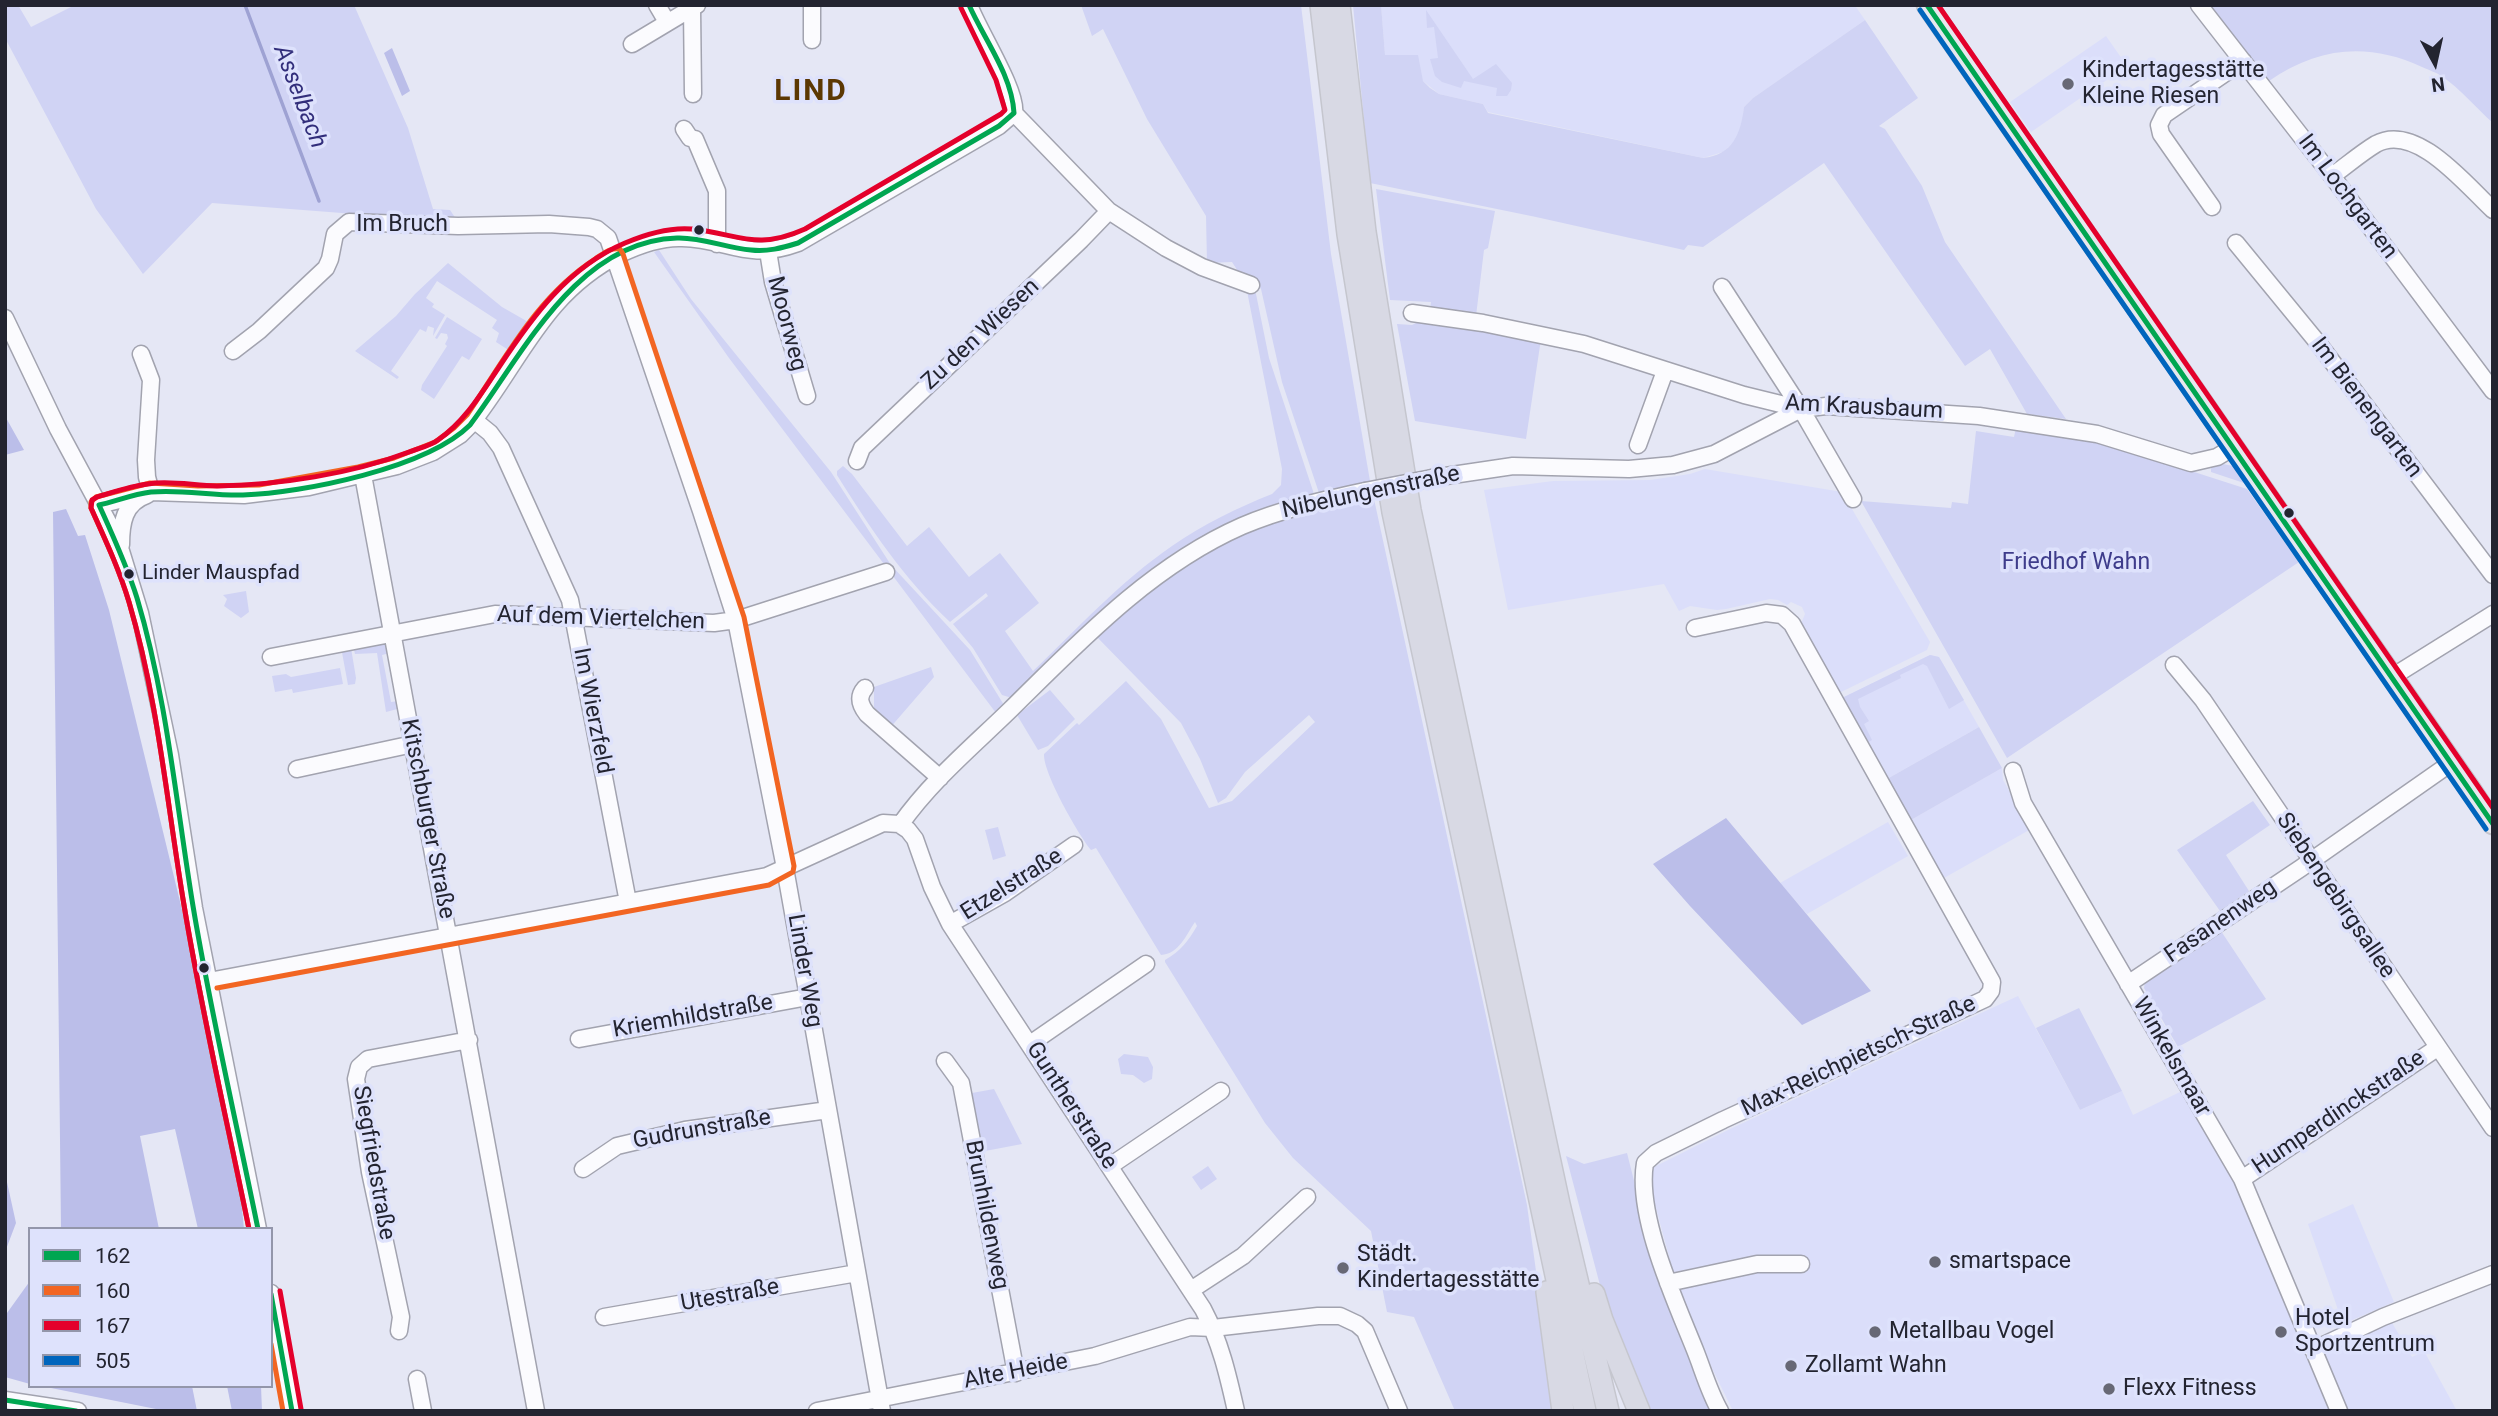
<!DOCTYPE html>
<meta charset="utf-8">
<style>
body{margin:0}
#map{position:relative;width:2498px;height:1416px;overflow:hidden;background:#e5e7f5;font-family:Roboto,sans-serif}
canvas{display:block}
.frame{position:absolute;inset:0;border:7px solid #232430;pointer-events:none}
.legend{position:absolute;left:28px;top:1227px;width:245px;height:161px;box-sizing:border-box;background:#dee2fc;border:2px solid #9396aa;margin:0;padding:9px 12px;list-style:none;font-size:21px;color:#232430}
.legend li{display:flex;align-items:center;gap:14px;height:35px}
.legend b{width:35px;border:2px solid #9396aa}
.north{position:absolute;left:2400px;top:28px;width:70px;height:70px;-webkit-text-stroke:5px #dee2fc;paint-order:stroke;rotate:172deg;font-size:19px;font-weight:700;line-height:28px;text-align:center;color:#232430}
.north::after{content:'';display:block;margin:auto;width:24px;height:32px;background:#232430;clip-path:polygon(50% 0,100% 100%,50% 72%,0 100%)}
</style>
<div id="map">
<canvas width="2498" height="1416"></canvas>
<div class="frame"></div>
<ul class="legend">
<li><b style="height:9px;background:#00a651"></b>162</li>
<li><b style="height:9px;background:#f26522"></b>160</li>
<li><b style="height:9px;background:#e4002b"></b>167</li>
<li><b style="height:9px;background:#0065bd"></b>505</li>
</ul>
<div class="north">N</div>
</div>
<script>
const context = document.querySelector('canvas').getContext('2d');
context.lineJoin = 'round';
function fillPath(path, color) {
  context.fillStyle = color;
  context.fill(path, 'evenodd');
}
function trace(path, color, width, dash) {
  context.strokeStyle = color;
  context.lineWidth = width;
  context.lineCap = dash ? 'butt' : 'round';
  context.setLineDash(dash || []);
  context.stroke(path);
}
function write(font, color, halo, rows, align = 'center') {
  context.font = font + ' Roboto,sans-serif';
  context.lineWidth = 7;
  context.setLineDash([]);
  context.textBaseline = 'middle';
  context.strokeStyle = halo;
  context.fillStyle = color;
  for (const [text, x, y, turn = 0] of rows) {
    context.save();
    context.translate(x, y);
    context.rotate((+turn || 0) * Math.PI / 180);
    context.textAlign = isNaN(turn) ? turn : align;
    if (halo) context.strokeText(text, 0, 0);
    context.fillText(text, 0, 0);
    context.restore();
  }
}
const built = new Path2D(`
 M1381,5H1858L1856,7L1865,20L1753,98L1744,107L1742,128L1736,140L1723,152L1703,158L1488,112L1483,104L1439,94L1423,81L1385,56Z
 M2106,36L2127,66L2031,132L2010,102Z
 M1705,469L1842,492L1930,642L1927,650L1839,693L1800,626L1805,614L1802,607L1791,602L1787,605L1778,600L1770,599L1726,609L1717,610L1690,606L1679,611L1664,584L1508,610L1484,490L1553,481L1650,480L1690,474Z
 M1930,655L1939,657L1979,727L1887,779L1842,698Z
 M2002,768L2003,780L2031,829L1944,878L1911,820Z
 M1888,822L1908,856L1807,914L1780,883Z
 M2018,996L2080,1110L2122,1091L2133,1115L2184,1090L2242,1194L2312,1364L2341,1344L2391,1321L2412,1357L2424,1351L2457,1411H1733L1706,1356L1673,1271L1653,1197L1652,1168L1730,1129Z
 M2353,1204L2394,1302L2343,1324L2308,1224Z`);
const green = new Path2D(`
 M5,5H18L31,27L75,5H354L408,128L433,209L450,210L456,219H420L212,203L143,274L96,209L5,38Z
 M1081,5H1301L1331,254L1370,481L1319,493L1282,382L1261,289L1256,282L1241,276L1232,262L1207,263L1206,216L1147,119L1103,29L1092,36Z
 M1353,5H1381L1385,55H1418L1423,81L1430,88L1439,94L1483,104L1488,113L1703,158C1733,155 1741,133 1744,107L1753,98L1865,20L1918,98L1879,126L1885,129L1922,186L1945,242L2066,419L2027,414L1990,349L1965,366L1824,163L1703,247L1688,245L1684,250L1536,217L1370,183Z
 M2208,5H2493V123C2476,108 2460,88 2441,76C2436,72 2428,70 2422,67C2368,42 2318,47 2269,81Z
 M1426,10L1473,79L1496,64L1512,83L1511,90L1507,96H1496L1497,88L1464,81L1461,88L1442,82L1435,76L1430,59L1438,58L1434,27L1427,28Z
 M1376,189L1495,211L1488,248L1484,250L1476,316L1430,310L1431,302L1390,300Z
 M659,250L691,299L831,472L891,565L970,650L1004,705L996,713L729,358L654,252Z
 M448,263L502,307L530,323L510,351L496,342L499,333L492,328L497,320L437,281L426,298L434,304L432,307L445,315L433,336L434,328L428,326L426,332L420,329L391,371L399,377L397,379L355,351L396,316L415,294Z
 M1246,286L1255,291L1256,294L1269,358L1314,494L1278,505L1229,525L1012,698L1002,695L973,648L953,624L988,596L986,593L950,622C904,579 870,528 837,475V471L843,466L852,474L907,546L929,527L969,577L1000,553L1039,603L1005,631L1033,671C1078,628 1121,581 1172,546C1204,524 1237,508 1272,494L1281,485L1282,469Z
 M447,317L482,339L469,360L462,356L434,399L421,390L422,385L447,346L445,344L448,338L447,334L441,333L437,339L435,338Z
 M1422,320L1541,339L1526,439L1415,421L1397,324L1412,325Z
 M2016,428L2098,441L2247,489L2299,562L2007,758L1861,501L1951,508L1952,502L1968,504L1976,431L2014,437Z
 M2223,464L2233,466L2244,483L2211,472V468Z
 M1362,497V501L1374,499L1527,1205L1555,1411H1455L1414,1317L1387,1312L1371,1231L1293,1158L1265,1123L1165,962V960C1181,951 1188,941 1197,926L1195,922C1186,935 1179,954 1161,955L1096,848L1091,850C1078,834 1043,773 1044,754L1077,723L1079,725L1126,681L1161,719L1209,808L1232,801L1315,722L1309,715L1245,772L1226,798L1218,803L1200,759L1181,723L1095,635C1148,586 1205,546 1274,520C1301,509 1333,504 1362,497Z
 M246,591L249,612L241,618L224,606L227,599L223,595Z
 M380,640L388,646L390,653L382,655L391,702L399,701L401,708L386,712L377,653L355,654L353,645Z
 M341,647L351,648L356,678L355,684L348,685Z
 M1930,655L1939,657L1964,700L1949,709L1927,666L1923,664L1900,675L1901,678L1858,699L1860,707L1869,721L1864,724L1872,740L1867,743L1842,698Z
 M931,667L934,677L889,729L874,712V687Z
 M340,668L343,684L293,693L292,689L275,692L272,676L286,674L291,677Z
 M1050,690L1075,719L1048,746L1038,750L1017,715Z
 M1979,727L2002,768L1911,820L1887,779Z
 M2253,801L2270,825L2226,855L2249,891L2220,911L2177,850Z
 M998,827L1006,856L993,860L985,830Z
 M2221,931L2266,999L2178,1047L2144,988L2145,982Z
 M2079,1008L2122,1091L2080,1110L2036,1028Z
 M1124,1054L1148,1057L1153,1067L1152,1079L1144,1083L1133,1075L1121,1074L1118,1059Z
 M994,1089L1022,1144L980,1152L969,1096L972,1093Z
 M1627,1153L1653,1256L1713,1411H1648L1606,1308L1566,1156L1584,1164Z
 M1208,1166L1217,1179L1201,1190L1192,1177Z`);
const forest = new Path2D(`
 M392,48L410,91L402,96L384,53Z
 M5,416L24,450L5,455Z
 M66,509L78,536L85,535L109,610L185,922L236,1147L244,1229H198L175,1129L140,1136L159,1229H61L53,512Z
 M1726,818L1871,991L1802,1025L1690,906L1653,864Z
 M5,1173L16,1223L5,1252Z
 M30,1281V1384L5,1377V1318L7,1313Z
 M41,1386H192L197,1411H166Z
 M227,1386H261L262,1411H232Z`);
const stream = new Path2D(`
 M245,5L319,201`);
const minor = new Path2D(`
 M657,5L667,22
 M969,5C978,30 1018,92 1014,113
 M2199,5L2332,176L2493,391
 M692,8L693,94
 M812,40V5
 M632,44L697,5
 M1014,113L1109,211L1166,248L1202,267L1251,285
 M684,129L690,138L695,139L717,191V244
 M2332,176C2346,166 2361,153 2376,144C2416,122 2466,185 2493,210
 M2212,207L2161,134L2159,125L2164,115L2243,61
 M2236,243L2318,343L2493,575
 M768,251L773,282L807,396
 M1722,287L1801,409L1853,499
 M1412,313L1483,323L1584,344L1744,395L1801,409L1826,406L1979,416L2097,434L2191,463L2217,457L2234,447
 M5,318L58,429L107,520L121,551L140,613L170,755L194,908L258,1229
 M233,351L259,331L326,268L330,259L335,234L349,222L458,226L549,224L589,227L597,229L608,238L701,511L736,620L785,868L882,1411
 M141,354L151,380L146,460L147,477L151,492
 M474,420L490,433L501,448L570,600L628,902
 M1638,445L1665,371
 M857,461L862,448L1081,240L1109,211
 M363,475L536,1411
 M1432,478L1513,466L1629,469L1673,465L1714,454L1801,409
 M99,505L151,492L244,495L309,487L397,466L433,452L460,435L470,425C521,361 542,294 620,254C639,245 661,237 682,238C729,239 746,262 798,243L999,126L1014,113
 M121,545C121,523 124,503 147,495
 M1695,628L1766,613L1782,615L1792,624L1992,982L1991,991L1985,999L1723,1120L1656,1153L1645,1163C1636,1216 1675,1300 1695,1350C1703,1370 1709,1392 1720,1411
 M271,657L495,614L714,623L736,620L886,572
 M2174,665L2203,700L2493,1128
 M2392,677L2493,614
 M865,688C857,697 860,705 867,714L940,778
 M297,769L413,744
 M2013,771L2023,803L2242,1179L2339,1411
 M900,825C931,781 972,747 1010,710C1080,641 1151,566 1242,526C1282,509 1323,500 1365,491
 M950,924L1005,893L1074,845
 M209,981L767,876L883,823L899,824L908,830L915,839L932,887L950,924L1203,1309C1220,1341 1228,1375 1236,1411
 M2128,984L2301,868L2451,763
 M579,1039L808,997
 M1030,1044L1146,964
 M945,1061L961,1083L1016,1373
 M1110,1166L1221,1091
 M583,1169L617,1146L685,1130L828,1110
 M2242,1179L2437,1048
 M1668,1283L1757,1264H1801
 M1191,1290L1243,1256L1307,1197
 M271,1293L292,1411
 M604,1317L857,1273
 M399,1331L401,1317L370,1172L356,1079L359,1067L368,1059L469,1040
 M2313,1350L2383,1317L2493,1274
 M417,1379L423,1411
 M5,1400L78,1411
 M817,1411L1095,1356L1190,1327L1213,1328L1318,1316H1340L1357,1324L1365,1331L1399,1411`);
const major = new Path2D(`
 M1927,5L2471,790L2493,824`);
const highway = new Path2D(`
 M1321,5L1348,234L1393,512L1585,1411
 M1339,5L1365,232L1410,510L1559,1204L1608,1411
 M1547,1292L1563,1411
 M1594,1294L1602,1320L1639,1411`);
const minorBridge = new Path2D(`
 M1365,491L1432,478`);
const bus1 = new Path2D(`
 M969,5C984,39 1012,75 1014,113
 M1927,5L2493,824
 M258,1229C236,1121 211,1014 193,906C176,803 167,698 137,598C127,566 113,536 99,505C116,501 134,494 151,492C181,489 213,496 243,495C303,493 427,468 470,425C522,356 576,241 677,238C702,237 726,248 751,250C767,252 782,248 798,243L999,126L1014,113
 M271,1294L292,1411
 M5,1400L76,1411`);
const bus2 = new Path2D(`
 M217,988L769,885L793,872L794,866L744,617L623,254L620,249C610,247 603,254 595,259C537,296 505,359 467,415L454,428L435,442L394,458L358,467L259,485L198,486L150,483L96,497L91,502V508C105,539 119,569 129,602C158,700 167,804 184,905C202,1014 227,1121 249,1229
 M271,1344L283,1411`);
const bus3 = new Path2D(`
 M1938,5L2493,808
 M249,1229C227,1121 202,1014 184,905C167,804 158,700 129,602C119,569 105,539 91,508L92,500L97,497C114,492 131,486 148,484C170,480 195,486 217,486C279,485 351,474 409,452C419,448 430,446 438,440C465,421 481,394 499,367C532,317 568,267 625,243C646,234 669,227 692,229C739,234 756,251 805,229L1001,114L1005,110L996,80L961,8
 M280,1291L301,1409`);
const bus4 = new Path2D(`
 M1920,10L2486,829`);
const markers = [
 [2068,84,7,"#676875"],
 [699,230,6,"#232430"],
 [2289,513,6,"#232430"],
 [129,574,6,"#232430"],
 [204,968,6,"#232430"],
 [1935,1262,7,"#676875"],
 [1343,1268,7,"#676875"],
 [1875,1332,7,"#676875"],
 [2281,1332,7,"#676875"],
 [1791,1366,7,"#676875"],
 [2109,1389,7,"#676875"]
];
const busNames = [
 ["Linder Mauspfad",142,574]
];
const poiNames = [
 ["Kindertagesstätte",2082,71],
 ["Kleine Riesen",2082,97],
 ["Städt.",1357,1255],
 ["Kindertagesstätte",1357,1281],
 ["smartspace",1949,1262],
 ["Hotel",2295,1319],
 ["Sportzentrum",2295,1345],
 ["Metallbau Vogel",1889,1332],
 ["Zollamt Wahn",1805,1366],
 ["Flexx Fitness",2123,1389]
];
const streetNames = [
 ["Im Lochgarten",2347,197,53],
 ["Im Bruch",402,225],
 ["Moorweg",786,324,75],
 ["Zu den Wiesen",981,335,-43],
 ["Am Krausbaum",1864,408,3],
 ["Im Bienengarten",2366,408,53],
 ["Nibelungenstraße",1371,493,-12],
 ["Auf dem Viertelchen",601,619,2],
 ["Im Wierzfeld",592,711,79],
 ["Kitschburger Straße",427,819,79],
 ["Etzelstraße",1012,885,-32],
 ["Siebengebirgsallee",2335,896,56],
 ["Fasanenweg",2221,922,-34],
 ["Linder Weg",804,971,80],
 ["Kriemhildstraße",693,1017,-10],
 ["Max-Reichpietsch-Straße",1859,1057,-25],
 ["Winkelsmaar",2171,1057,60],
 ["Guntherstraße",1071,1106,57],
 ["Humperdinckstraße",2339,1113,-34],
 ["Gudrunstraße",702,1130,-10],
 ["Siegfriedstraße",373,1163,80],
 ["Brunhildenweg",986,1215,79],
 ["Utestraße",730,1296,-10],
 ["Alte Heide",1016,1372,-11]
];
const parkNames = [
 ["Friedhof Wahn",2076,563]
];
const waterNames = [
 ["Asselbach",299,97,69]
];
const districtNames = [
 ["LIND",811,92]
];
fillPath(built, '#dbdefa');
fillPath(green, '#d0d3f4');
fillPath(forest, '#bbbee9');
trace(stream, '#9ea2d3', 3.5);
trace(minor, '#a2a3af', 19);
trace(major, '#c5c6ce', 23);
trace(highway, '#c5c6ce', 24);
trace(minor, '#fbfbfe', 16);
trace(major, '#e6e7ee', 19);
trace(highway, '#d8d9e4', 21);
trace(minorBridge, '#a2a3af', 19, []);
trace(minorBridge, '#fbfbfe', 16);
trace(bus1, '#00a651', 5);
trace(bus2, '#f26522', 5);
trace(bus3, '#e4002b', 5);
trace(bus4, '#0065bd', 5);
for (const [x, y, r, color] of markers) {
  const dot = new Path2D();
  dot.arc(x, y, r, 0, 2 * Math.PI);
  context.fillStyle = color;
  context.fill(dot);
  trace(dot, '#dee2fc', 2.5);
}
write('21px', '#232430', '#dee2fc', busNames, 'left');
write('23px', '#232430', '#dee2fc', poiNames, 'left');
write('23px', '#232430', '#dee2fc', streetNames);
write('23px', '#3e3c8b', '#dee2fc', parkNames);
write('italic 24px', '#322e7b', '#dee2fc', waterNames);
context.letterSpacing = '2px';
write('bold 30px', '#5c3803', '#dee2fc', districtNames);
context.letterSpacing = '0px';
</script>
